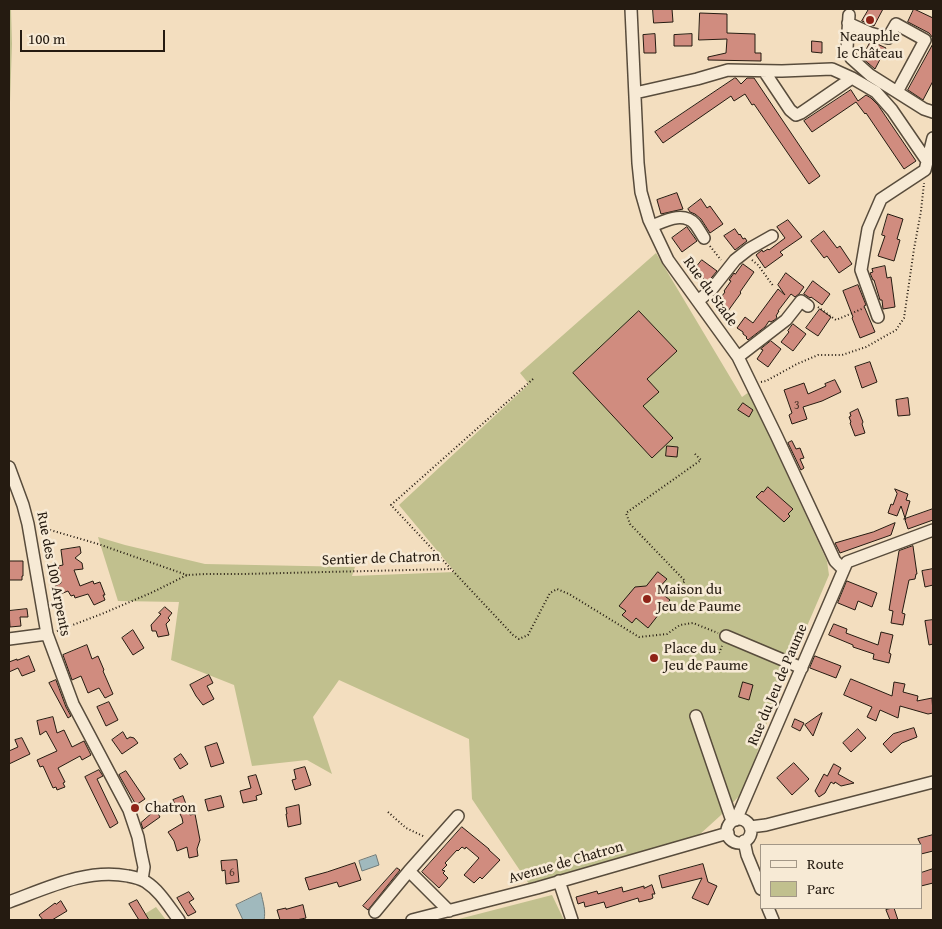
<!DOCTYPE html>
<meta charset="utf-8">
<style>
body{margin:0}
#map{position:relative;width:942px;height:929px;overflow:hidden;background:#f3debf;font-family:"Gentium Book Plus",serif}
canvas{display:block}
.frame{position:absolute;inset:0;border:10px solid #251b11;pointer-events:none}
.legend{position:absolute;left:760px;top:844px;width:162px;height:65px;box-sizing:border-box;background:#f7ead5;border:1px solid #a39787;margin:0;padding:6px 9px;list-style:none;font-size:15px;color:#251b11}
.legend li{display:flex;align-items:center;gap:10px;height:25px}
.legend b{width:25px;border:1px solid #a39787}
.scale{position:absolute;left:20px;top:30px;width:145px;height:22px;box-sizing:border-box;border:2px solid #251b11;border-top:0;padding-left:6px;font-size:15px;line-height:18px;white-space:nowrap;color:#251b11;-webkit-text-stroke:4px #f7ead5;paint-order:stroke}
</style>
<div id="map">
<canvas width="942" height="929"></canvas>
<div class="frame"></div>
<ul class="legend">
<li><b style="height:6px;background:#f7ead5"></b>Route</li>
<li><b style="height:14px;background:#c1c08e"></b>Parc</li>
</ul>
<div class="scale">100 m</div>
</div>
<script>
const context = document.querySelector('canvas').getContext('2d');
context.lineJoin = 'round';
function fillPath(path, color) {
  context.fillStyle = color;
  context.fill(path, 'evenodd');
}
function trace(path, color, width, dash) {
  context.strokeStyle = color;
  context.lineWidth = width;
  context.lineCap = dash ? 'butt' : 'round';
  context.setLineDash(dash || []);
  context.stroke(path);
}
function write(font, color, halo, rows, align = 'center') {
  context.font = font + ' "Gentium Book Plus",serif';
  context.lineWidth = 5;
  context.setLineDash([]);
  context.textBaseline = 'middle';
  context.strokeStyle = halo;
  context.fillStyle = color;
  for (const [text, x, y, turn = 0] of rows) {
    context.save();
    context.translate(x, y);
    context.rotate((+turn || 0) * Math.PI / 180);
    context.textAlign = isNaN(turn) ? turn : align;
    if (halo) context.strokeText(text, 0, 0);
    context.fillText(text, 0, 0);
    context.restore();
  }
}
const green = new Path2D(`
 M9,9H11L12,44L10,102L9,105Z
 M656,253L742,397L749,392L827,561L829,575L771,710L745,790L720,816L699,835L558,877L529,884L472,799L469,739L339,680L313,717L332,774L307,760L252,766L234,685L171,660L179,602L118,601L98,537L125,545L205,564L355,567L352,576L455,572L399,505L529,384L520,373Z
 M552,895L564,920H455Z
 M156,907L166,920H135Z`);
const water = new Path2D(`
 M376,855L379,865L362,871L359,861Z
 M261,893C263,902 266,911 264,920H243L236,905Z`);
const building = new Path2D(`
 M653,9H672L673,22L654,23Z
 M869,9H883L874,26L862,21Z
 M914,9L933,18V38L929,33L908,22Z
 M700,13L727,14V33L755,34V53H761V61L708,60V57L726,53L727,39L699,40Z
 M655,34L656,53H644L643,35Z
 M692,34V46H674V35Z
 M812,41L822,42V53L812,52Z
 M871,41L886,48L875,69L862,58Z
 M933,44V81L923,100L908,90Z
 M735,78H736L741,84L747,78H754L820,176L809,184L754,104L752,105L745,94L734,101L731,96L663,143L655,132Z
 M851,90L858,101L866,95L871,98L878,105L916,161L904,169L866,113L865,114L856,102L812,132L804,121Z
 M677,193L683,209L661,214L657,200Z
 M701,199L707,208L710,206L723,224L710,233L701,219L695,214L690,212L688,209Z
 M888,214L903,219L897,239L900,240L894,261L878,256L885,236L882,235Z
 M788,220L802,237L780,252L783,255L765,268L756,255L762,250L763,252L768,249L769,250L785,238L777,227Z
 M687,227L697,241L682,252L672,238Z
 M735,229L739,235L740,234L743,239L745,238L747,241L735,250L724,236Z
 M824,231L837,248L840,246L852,264L839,273L827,256L824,258L811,241Z
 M702,260L717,271L707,283L703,280L704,279L694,270Z
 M743,264L754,272L740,292L741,293L728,311L718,303L723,296H722L725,292L724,291L731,281L729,280L734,273L735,274Z
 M885,266L887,278L891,277L895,307L883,309L882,300H880L874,280H873L870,273L873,272L872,269Z
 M786,273L804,287L799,294L795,297L791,294L778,311H779L776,316L777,317L776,319L771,322L769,321L765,327L748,340L746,338L747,337L743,334V332L737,328L745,317L753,323L778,289L785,295L778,285Z
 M813,281L830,294L822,305L811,297L810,298L804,294Z
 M858,285L866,305L864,306L875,332L860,338L852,318L853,317L843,291Z
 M820,309L831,317L818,336L806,328Z
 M639,311L677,351L647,379L659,392L643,406L673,438L652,458L573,373Z
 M793,324L806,334L793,351L781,342L789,332L788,331Z
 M771,341L781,349L768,367L757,359L763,350L761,349Z
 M870,362L877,382L862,388L855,367Z
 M835,380L841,392L822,401L803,407L807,419L792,424L789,415L792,413L784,390L804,383L808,394L826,386L825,384Z
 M908,398L910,415L898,416L896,400Z
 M743,403L753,410L749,417L738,410Z
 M858,409L863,422L862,424L865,433L855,436L850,423L851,422L849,417L851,416L850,413Z
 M792,441L796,449L800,448L804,458L800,459L804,468L801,470L788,443Z
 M667,446L678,447L677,457L666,456Z
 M768,487L793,509L788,514L790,516L784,522L756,497L762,491L763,492Z
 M895,489L908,494L906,500L910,501L905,518L901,506L897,516L888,513L891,504L893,505L897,494Z
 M933,509V520L908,529L905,520L906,519H904Z
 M895,523L891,535L840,553L835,543L873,532Z
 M913,546L917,574H916L915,579L909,580L902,613L905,614L903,625L891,623L893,611L889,610L899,551Z
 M80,547L81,553L75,558L82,563L83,569L74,570L80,586L93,581L94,584L100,582L105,595H103L105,600L94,605L88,594L75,598L74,595L71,596L68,591L58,595L55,586L61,583L58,566L63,565L61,550Z
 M9,561H23V576H22V580H9Z
 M933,569V585L925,587L922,571Z
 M658,572L667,579L657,590L670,600L648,628L636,618L632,623L622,615L626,611L619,606L635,587L646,586Z
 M847,581L877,593L872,607L858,601L855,610L838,603Z
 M165,607L172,613L168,618L170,620L166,624L169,635L158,637L156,631H152L151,625L161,614L159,613Z
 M27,609L28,617H20L21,626L10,627L9,611Z
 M933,620V644L929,645L925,621Z
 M834,624L847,629L846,633L878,645L881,632L893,635L889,653L891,654L889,663L873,659L874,654L853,647V645L829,635Z
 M133,630L144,648L133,655L122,638Z
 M87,645L92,659L98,656L104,670L103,671L113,694L105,698L99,688L88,693L81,676L72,680L63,655Z
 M29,656L35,671L22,676L18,668L9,672V662L17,659V660Z
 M815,656L841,666L836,678L810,668Z
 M209,675L213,683L207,686L214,699L203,705L196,696L190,685Z
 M851,679L892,696L894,682L905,684L903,692L918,696L917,701L932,698L933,713L928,714L900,706L898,718L880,710L876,721L867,717L872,707L844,695Z
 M56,680L66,707L71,716L68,718L49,683Z
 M743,682L753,685L749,700L739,697Z
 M109,702L118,720L106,726L97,707Z
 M822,713L813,736L805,725Z
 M53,717L57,733L64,730L72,747L84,741L91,755L82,760L80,756L58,768L65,782L63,783L65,787L57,790L56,787L53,788L43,766L40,767L37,760L57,751L46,731L40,735L37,721Z
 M795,719L804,723L800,731L792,727Z
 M914,728L917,737L902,743L891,753L883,744L893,734Z
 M858,729L866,738L851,752L843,743Z
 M123,732L127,739L130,737L134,738L138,743L122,754L112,740Z
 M22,738L30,754L9,764V751L18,747L15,740Z
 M217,743L224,763L211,767L205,747Z
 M181,754L188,764L180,769L174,759Z
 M794,763L809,779L792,795L777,778Z
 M834,764L841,768L838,774L854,783L841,786L835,782L834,784L831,782L825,793L819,797L815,791L824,774L827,776Z
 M305,767L311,785L295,790L292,780L296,779L294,770Z
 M99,770L103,776L97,779L118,823L110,828L85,777Z
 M126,771L145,799L136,805L119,775Z
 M256,775L262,794L256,796L257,800L243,803L240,791L251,788L248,777Z
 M183,796L190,815L195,814L200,840L197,849L198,856L189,858L187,847L177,851L174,841L168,832L183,823L182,818L173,800Z
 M221,796L224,807L208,811L205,800Z
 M299,805L301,824L288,827L286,814H287L286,808Z
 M156,810L160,817L143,829L141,823Z
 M462,827L489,849V850L500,860L482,879L480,877L474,883L464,875L479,858L466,847L465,849L462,847L458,851L457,850L445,863L447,865L442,870L445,871L443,873L448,878L439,888L422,872Z
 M933,835V851L921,854V845L918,839Z
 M237,860L239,882L226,884L225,870L222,871L221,861Z
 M355,863L361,880L339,887L337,882L309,890L305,878L327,872Z
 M703,864L708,882L717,886L708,905L692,898L702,878L662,888L659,876Z
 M397,868L400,870L368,910L363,906Z
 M933,869V883L921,886V873Z
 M652,885L655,894H652L653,898L651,899L639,902L638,898L606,908L604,902L585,907L584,902L578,904L576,897L597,891L598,894L622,887L623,892L644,886V888Z
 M189,892L194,899L189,902L196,912L188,916L177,898Z
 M137,900L149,920H139L129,904Z
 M61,901L67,911L52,920H43L39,915L55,903L56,904Z
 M303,905L306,918L296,920H280L277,910L286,908V909Z
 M894,908L898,920H890L886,910Z`);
const path = new Path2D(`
 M710,246L721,260
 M752,260L758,265L774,287
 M818,307L836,320L864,308
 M533,379L391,505L513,635L519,639L528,635L550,593L557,589L569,594L639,637L667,634L680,625L693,623L718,633
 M761,382L766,381L797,364L818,355H842L866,347L896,330L904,318L914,249L921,211L924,183
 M40,527L98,544L187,575
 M681,585L685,581L630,524L626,513L701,460L694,453
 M57,631L104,613L153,592L187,575L206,574H244L450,569
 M719,653L722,646
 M388,812L406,828L425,837`);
const minor = new Path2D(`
 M631,9L638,163L641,192L649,220L668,260L738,357L776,435L835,561L840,566L844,569
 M849,15L847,48L851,58L870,75L924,109L933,112
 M848,23L870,33L888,38L896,24L925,40L897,92
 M764,71L790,110L796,115L801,113L852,78
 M635,93L697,79L728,70L782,71L832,69L852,78L876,92L892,110L927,161
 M652,226C665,221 683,211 695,224C698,228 701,233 704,238
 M698,301L712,289L735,260L749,249L772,236
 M878,317L861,270L868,229L881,199L925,170L933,138
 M738,357L786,320L801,301L808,306
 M9,467L23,505L28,524L47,634L73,704L129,810L138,837L141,853L144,867L142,880
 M726,636L802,668
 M9,639L47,634
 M696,716L732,821
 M727 831a12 12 0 1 1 24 0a12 12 0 1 1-24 0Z
 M736,820L847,562L933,530
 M750,827L766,825L933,782
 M744,841L747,855L761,889
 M559,881L572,920
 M9,902C47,888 87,868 128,876C134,877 141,879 146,882C160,891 169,907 179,920
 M768,908L773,920
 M449,911L409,871L458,816
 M375,912L409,871
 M412,920L537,888L728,833`);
const markers = [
 [870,20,5,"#8f2418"],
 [647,599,5,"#8f2418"],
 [654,658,5,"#8f2418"],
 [135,808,5,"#8f2418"]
];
const numberNames = [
 ["3",797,406],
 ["6",232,873]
];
const poiNames = [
 ["Neauphle",870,37,"center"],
 ["le Château",870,54,"center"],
 ["Maison du",657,590],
 ["Jeu de Paume",657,607],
 ["Place du",664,649],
 ["Jeu de Paume",664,666],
 ["Chatron",145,808]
];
const streetNames = [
 ["Rue du Stade",710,292,54],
 ["Sentier de Chatron",381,559,-2],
 ["Rue des 100 Arpents",53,574,79],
 ["Rue du Jeu de Paume",778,685,-67],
 ["Avenue de Chatron",566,863,-16]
];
fillPath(green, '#c1c08e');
fillPath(water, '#a0b9bd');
trace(water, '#6f7a78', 1);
fillPath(building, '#d08c7f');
trace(building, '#251b11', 1);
trace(minor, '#584c3c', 14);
trace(path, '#251b11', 2, [1, 2.5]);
trace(minor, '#f7ead5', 11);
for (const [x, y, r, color] of markers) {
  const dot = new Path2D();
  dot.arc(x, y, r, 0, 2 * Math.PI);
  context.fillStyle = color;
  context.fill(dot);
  trace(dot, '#f7ead5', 2);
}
write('12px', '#50372c', null, numberNames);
write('15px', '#251b11', '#f7ead5', poiNames, 'left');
write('15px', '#251b11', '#f7ead5', streetNames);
</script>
